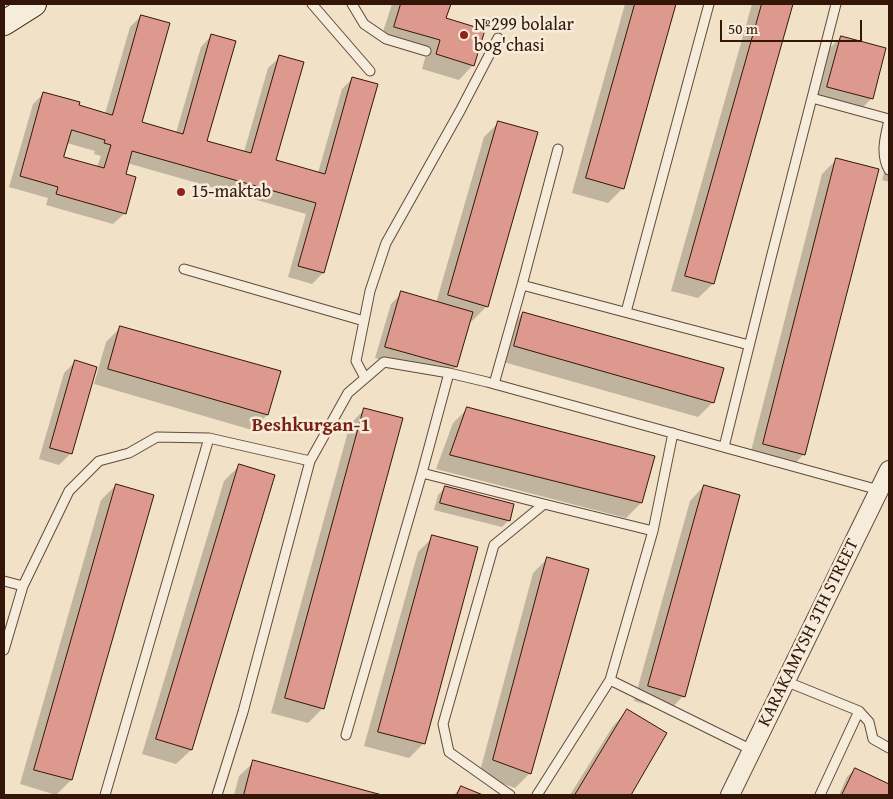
<!DOCTYPE html>
<meta charset="utf-8">
<style>
body{margin:0}
#map{position:relative;width:893px;height:799px;overflow:hidden;background:#f1e1c7;font-family:"Gentium Book Plus",serif}
canvas{display:block}
.frame{position:absolute;inset:0;border:5px solid #341609;pointer-events:none}
.scale{position:absolute;left:720px;top:20px;width:142px;height:22px;box-sizing:border-box;border:2px solid #341609;border-top:0;padding-left:6px;font-size:15px;line-height:18px;white-space:nowrap;color:#341609;-webkit-text-stroke:4px #f6ecdb;paint-order:stroke}
</style>
<div id="map">
<canvas width="893" height="799"></canvas>
<div class="frame"></div>
<div class="scale">50 m</div>
</div>
<script>
const context = document.querySelector('canvas').getContext('2d');
context.lineJoin = 'round';
function fillPath(path, color) {
  context.fillStyle = color;
  context.fill(path, 'evenodd');
}
function trace(path, color, width, dash) {
  context.strokeStyle = color;
  context.lineWidth = width;
  context.lineCap = dash ? 'butt' : 'round';
  context.setLineDash(dash || []);
  context.stroke(path);
}
function write(font, color, halo, rows, align = 'center') {
  context.font = font + ' "Gentium Book Plus",serif';
  context.lineWidth = 5;
  context.setLineDash([]);
  context.textBaseline = 'middle';
  context.strokeStyle = halo;
  context.fillStyle = color;
  for (const [text, x, y, turn = 0] of rows) {
    context.save();
    context.translate(x, y);
    context.rotate((+turn || 0) * Math.PI / 180);
    context.textAlign = isNaN(turn) ? turn : align;
    if (halo) context.strokeText(text, 0, 0);
    context.fillText(text, 0, 0);
    context.restore();
  }
}
const shadow = new Path2D(`
 M392,4H449L445,19L473,65L459,80L422,69L426,55L380,41Z
 M625,4H675L623,188L608,203L572,193Z
 M752,4H791L713,284L698,298L671,291Z
 M141,16L140,123L176,133L201,47L212,35L206,142L244,152L268,68L280,57L275,161L318,173L342,89L353,78L323,273L312,284L288,277L306,214L127,163L124,175L125,213L113,224L46,205L48,198L9,187L33,104L44,93L77,106L105,114L130,27ZM67,143L95,151L94,154L101,156L97,167L63,158Z
 M841,37L872,98L861,109L817,98L830,48Z
 M499,122L487,306L472,321L469,320L456,367L444,378L375,358L391,304L402,293L436,303L484,137Z
 M889,156V182L882,180Z
 M837,159L804,454L790,469L749,459L822,174Z
 M523,313L713,402L698,417L500,361L509,328Z
 M121,327L279,372L267,415L252,430L94,384L106,342Z
 M75,362L71,453L59,465L39,459L64,373Z
 M468,408L653,456L641,503L626,518L436,469L453,423Z
 M365,409L323,708L308,723L271,713L350,424Z
 M239,466L273,476L191,750L176,764L142,754L224,481Z
 M116,485L152,496L71,780L56,795L20,784L101,500Z
 M704,486L683,696L669,711L634,701L690,501Z
 M445,488L509,520L502,527L434,510L438,495Z
 M433,537L424,743L409,758L364,746L418,552Z
 M548,558L530,773L515,788L479,775L533,573Z
 M627,711L666,734L629,795H570L613,726Z
 M254,762L377,795H234L239,776Z
 M855,769L889,786V795H839L847,777Z
 M461,787L480,795H454Z`);
const building = new Path2D(`
 M401,4H451L446,18L485,30L474,66L436,54L440,40L394,27Z
 M635,4H676L624,189L586,178Z
 M762,4H793L714,284L685,276Z
 M141,15L170,23L142,122L183,134L211,34L236,41L207,141L251,153L279,55L304,62L276,160L325,174L352,77L378,84L324,273L298,266L316,203L132,151L126,174L136,177L126,214L56,194L58,187L20,176L43,92L80,102L79,105L112,115ZM72,130L105,140L104,143L111,145L104,168L64,157Z
 M841,36L886,48L873,99L827,87Z
 M498,121L538,132L488,307L448,295Z
 M836,158L879,169L805,455L763,444Z
 M401,291L473,312L457,367L385,347Z
 M523,312L724,368L714,403L514,346Z
 M120,326L281,371L268,415L108,369Z
 M75,360L97,367L72,454L50,448Z
 M467,407L655,456L642,503L450,455Z
 M364,408L403,418L324,709L285,698Z
 M239,464L275,475L192,750L156,739Z
 M116,484L154,495L72,780L34,770Z
 M704,485L740,495L685,697L648,686Z
 M445,486L514,504L510,521L440,503Z
 M432,535L478,547L425,744L378,732Z
 M547,557L589,569L531,774L493,760Z
 M627,709L667,733L631,795H575Z
 M253,760L382,795H244Z
 M855,768L889,784V795H842Z
 M461,786L483,795H457Z`);
const lane = new Path2D(`
 M312,4L370,71
 M352,4L364,24L386,39L426,51
 M812,98L889,119
 M889,120C885,137 880,154 889,170
 M184,269L364,321
 M522,285L558,149
 M626,312L709,4
 M365,378L356,361L370,291L386,243L460,111L498,38
 M494,384L522,285L749,345
 M724,447L771,258L836,4
 M422,473L544,504
 M653,531L673,433
 M4,581L23,586
 M4,650L23,586L69,491L99,461L129,453L157,437L209,438L310,461
 M610,680L752,750
 M785,681L859,711L869,722L873,739L889,748
 M346,735L422,473L449,373
 M105,795L209,438
 M217,795L243,712L310,461L348,393L384,362L449,373L487,382L879,490
 M510,795L449,752L443,724L494,545L544,504L653,531L610,680L537,795
 M820,795L859,711`);
const street = new Path2D(`
 M730,795L889,470`);
const secondary = new Path2D(`
 M4,23L34,4`);
const markers = [
 [464,35,5,"#8f2418"],
 [181,192,5,"#8f2418"]
];
const poiNames = [
 ["№299 bolalar",474,25],
 ["bog'chasi",474,46],
 ["15-maktab",191,192]
];
const streetNames = [
 ["KARAKAMYSH 3TH STREET",809,633,-64]
];
const neighbourhoodNames = [
 ["Beshkurgan-1",311,426]
];
fillPath(shadow, '#0003');
fillPath(building, '#dd998e');
trace(building, '#341609', 1);
trace(lane, '#634938', 11);
trace(street, '#634938', 20);
trace(secondary, '#341609', 26);
trace(lane, '#f6ecdb', 9);
trace(street, '#f6ecdb', 18);
trace(secondary, '#f6ecdb', 24);
for (const [x, y, r, color] of markers) {
  const dot = new Path2D();
  dot.arc(x, y, r, 0, 2 * Math.PI);
  context.fillStyle = color;
  context.fill(dot);
  trace(dot, '#f6ecdb', 2);
}
write('18px', '#341609', '#f6ecdb', poiNames, 'left');
write('18px', '#341609', '#f6ecdb', streetNames);
write('bold 19px', '#7a1f14', '#f6ecdb', neighbourhoodNames);
</script>
